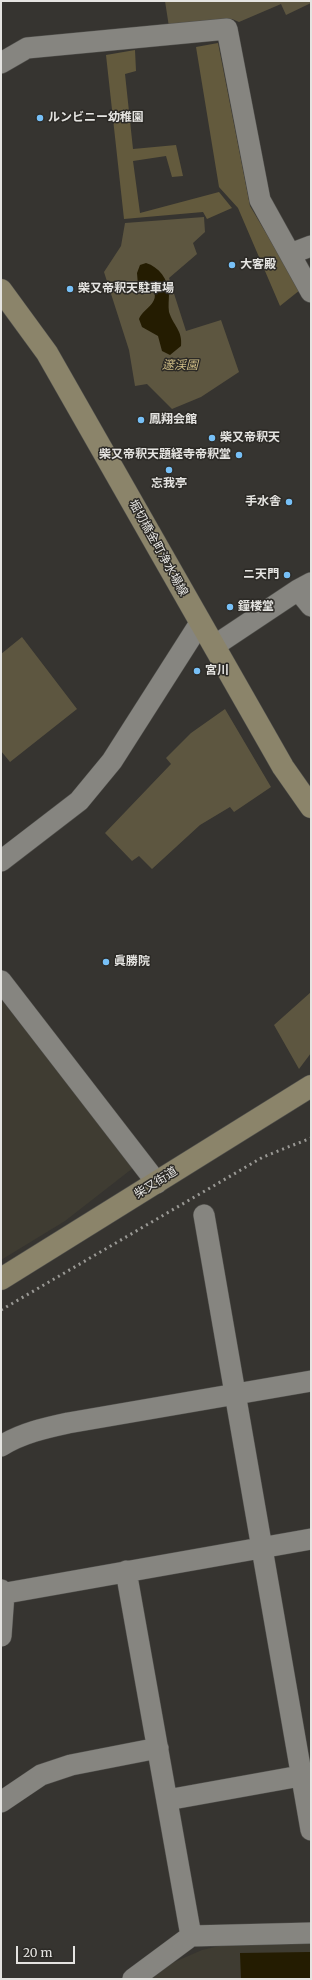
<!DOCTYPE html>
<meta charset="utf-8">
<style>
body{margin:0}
#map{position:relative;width:312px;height:1980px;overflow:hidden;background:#363430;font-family:Merriweather,serif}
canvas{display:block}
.frame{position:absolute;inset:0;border:2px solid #e5e4e1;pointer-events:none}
.scale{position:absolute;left:16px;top:1946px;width:59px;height:18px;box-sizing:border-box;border:2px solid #e5e4e1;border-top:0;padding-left:5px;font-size:12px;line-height:14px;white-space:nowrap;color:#e5e4e1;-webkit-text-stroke:3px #2c2a26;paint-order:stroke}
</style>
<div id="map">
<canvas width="312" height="1980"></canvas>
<div class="frame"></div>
<div class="scale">20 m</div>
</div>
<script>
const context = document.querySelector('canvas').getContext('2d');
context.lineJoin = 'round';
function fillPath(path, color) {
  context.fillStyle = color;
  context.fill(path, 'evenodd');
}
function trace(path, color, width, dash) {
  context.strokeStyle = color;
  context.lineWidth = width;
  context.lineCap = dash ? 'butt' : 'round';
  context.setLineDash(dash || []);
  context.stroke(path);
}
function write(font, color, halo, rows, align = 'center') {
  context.font = font + ' Merriweather,"Noto Sans JP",serif';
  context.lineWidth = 3;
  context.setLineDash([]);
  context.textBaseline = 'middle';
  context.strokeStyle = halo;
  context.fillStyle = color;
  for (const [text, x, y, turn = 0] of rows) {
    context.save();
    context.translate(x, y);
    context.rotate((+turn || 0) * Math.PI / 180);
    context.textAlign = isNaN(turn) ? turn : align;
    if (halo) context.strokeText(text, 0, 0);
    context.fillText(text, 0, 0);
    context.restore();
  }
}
const built = new Path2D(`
 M1,999L133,1168L65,1221L1,1260Z
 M311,1943V1979H151L170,1964L202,1950L228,1944Z`);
const green = new Path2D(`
 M165,1H311V3L286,15L281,4L239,22L232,19L169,27Z
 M204,217L205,232L193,243L197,254L169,278L186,331L221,320L239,372L201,397L172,409L147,384L135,386L129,350L104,272L121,246L125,223Z
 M22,637L77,709L10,762L1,751V654Z
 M225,709L271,787L234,812L230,807L200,825L152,869L139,856L132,861L105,833L171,764L166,758L191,733Z
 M311,992V1053L299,1069L274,1025Z`);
const forest = new Path2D(`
 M218,43L250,206L300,290L280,306L238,208L219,187L196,47Z
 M135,50L136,71L125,74L133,149L176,145L183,176L172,177L166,156L133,161L140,213L219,192L232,208L207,219L203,212L124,219L106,55Z`);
const water = new Path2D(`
 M146,263C159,267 168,279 169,293C169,299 168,306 169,312C173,325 183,331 181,346L170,355L162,351L158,336L142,327L139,319C144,307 164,302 150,285L142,287L138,285L137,273L140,265Z
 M311,1952V1979H241L240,1953Z`);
const street = new Path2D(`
 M1,63L27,48L227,29L260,200L311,292
 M290,254L311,246
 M298,590L311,606
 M214,646L298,590L311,583
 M1,861L79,801L112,761L200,623
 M1,981L157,1183
 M204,1215L311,1830
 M1,1446C22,1433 45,1428 68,1423L311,1381
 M126,1571L191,1936
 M1,1590L4,1594L1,1636
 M1,1594L311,1539
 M167,1800L311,1774
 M1,1802L41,1775L71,1765L158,1748
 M133,1979L191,1936L311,1933`);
const secondary = new Path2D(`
 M1,290L47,353L283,767L311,807
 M1,1279L311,1086`);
const rail = new Path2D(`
 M1,1310L263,1157L311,1138`);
const markers = [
 [40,118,4,"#77c0f7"],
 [232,265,4,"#77c0f7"],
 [70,289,4,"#77c0f7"],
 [141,420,4,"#77c0f7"],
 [212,438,4,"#77c0f7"],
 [239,455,4,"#77c0f7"],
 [169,470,4,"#77c0f7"],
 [289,502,4,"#77c0f7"],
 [287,575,4,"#77c0f7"],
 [230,607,4,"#77c0f7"],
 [197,671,4,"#77c0f7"],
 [106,962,4,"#77c0f7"]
];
const poiNames = [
 ["ルンビニー幼稚園",48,118],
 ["大客殿",240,265],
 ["柴又帝釈天駐車場",78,289],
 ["鳳翔会館",149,420],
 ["柴又帝釈天",220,438],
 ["柴又帝釈天題経寺帝釈堂",231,455,"right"],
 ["忘我亭",169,484,"center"],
 ["手水舎",281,502,"right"],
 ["ニ天門",279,575,"right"],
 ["鐘楼堂",238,607],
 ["宮川",205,671],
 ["眞勝院",114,962]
];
const parkNames = [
 ["邃渓園",180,366]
];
const streetNames = [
 ["堀切橋金町浄水場線",158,548,61],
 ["柴又街道",156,1183,-32]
];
fillPath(built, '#3f3c32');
fillPath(green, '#5d5640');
fillPath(forest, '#635a3d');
fillPath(water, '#241c01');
trace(street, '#51504c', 22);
trace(secondary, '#51504c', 23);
trace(street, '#868580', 21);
trace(secondary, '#8b846a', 22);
trace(rail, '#9a9995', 3, [2, 4]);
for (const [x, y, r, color] of markers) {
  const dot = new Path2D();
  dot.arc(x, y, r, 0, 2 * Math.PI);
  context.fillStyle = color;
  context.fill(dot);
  trace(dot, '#2c2a26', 1.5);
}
write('bold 12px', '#e5e4e1', '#2c2a26', poiNames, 'left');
write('italic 12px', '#cfbd86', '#2c2a26', parkNames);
write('12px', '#e5e4e1', '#2c2a26', streetNames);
</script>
